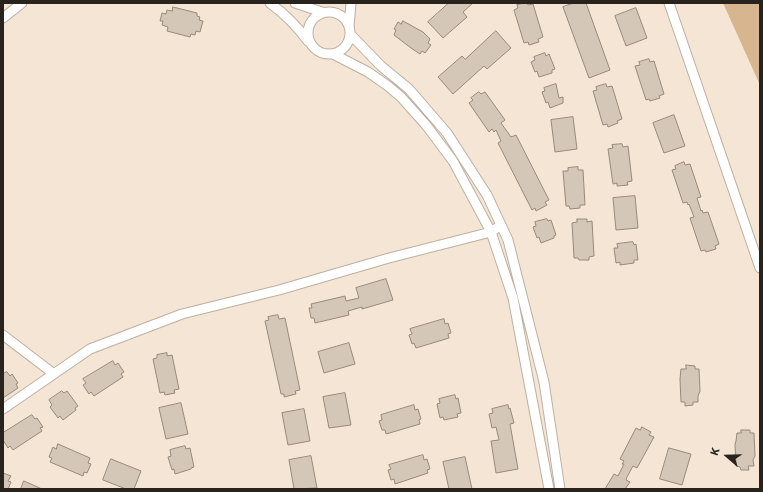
<!DOCTYPE html>
<style>
body{margin:0}
#map{position:relative;width:763px;height:492px;overflow:hidden;background:#f4e5d5;font-family:Roboto,sans-serif}
canvas{display:block}
.frame{position:absolute;inset:0;border:4px solid #29231d;pointer-events:none}
.north{position:absolute;left:707px;top:436px;width:40px;height:40px;-webkit-text-stroke:3px #f4e5d5;paint-order:stroke;rotate:290deg;font-size:11px;font-weight:700;line-height:16px;text-align:center;color:#29231d}
.north::after{content:'';display:block;margin:auto;width:14px;height:18px;background:#29231d;clip-path:polygon(50% 0,100% 100%,50% 72%,0 100%)}
</style>
<div id="map">
<canvas width="763" height="492"></canvas>
<div class="frame"></div>
<div class="north">K</div>
</div>
<script>
const context = document.querySelector('canvas').getContext('2d');
context.lineJoin = 'round';
function fillPath(path, color) {
  context.fillStyle = color;
  context.fill(path, 'evenodd');
}
function trace(path, color, width, dash) {
  context.strokeStyle = color;
  context.lineWidth = width;
  context.lineCap = dash ? 'butt' : 'round';
  context.setLineDash(dash || []);
  context.stroke(path);
}
const green = new Path2D(`
 M723,3H760V85Z`);
const building = new Path2D(`
 M449,3H473L463,12L467,17L443,38L428,22Z
 M525,3H527L528,5L533,4L543,37L538,39L539,42L529,45L528,42L524,43L514,10L518,8L517,5Z
 M574,3H586L610,70L589,78L563,7Z
 M173,7L197,13V16L200,17L199,20L203,21L200,32L196,31L195,35L191,34L190,37L167,31L168,27L162,25L163,21H160L162,13L166,14L167,10L172,11Z
 M636,8L647,38L626,46L615,16Z
 M403,21L423,32L430,39L428,43L431,45L425,53L422,51L420,54L411,48L394,35L396,30L394,29L398,22L401,24Z
 M496,31L511,48L487,69L484,66L453,94L438,77L462,56L465,59Z
 M545,53L546,56L549,54L555,69L552,70V73L539,77L537,71L535,72L531,62L535,60L534,57Z
 M649,59L650,62L654,61L664,94L659,96L660,98L650,101L649,99L646,100L635,66L640,65L639,62Z
 M556,84L559,98L563,97V103L550,108L548,102L546,103L542,92L545,91L544,88Z
 M606,84L607,87L612,86L622,119L617,121L618,123L608,127L607,124L603,125L593,91L597,90L596,87Z
 M479,92L481,94L485,92L505,120L501,123L511,137L516,135L549,200L545,202L547,205L536,211L535,208L532,210L498,143L501,141L496,130L494,132L492,129L489,132L469,103L473,100L471,98Z
 M674,115L685,146L664,153L653,123Z
 M573,117L577,149L555,152L551,120Z
 M622,144L623,147L628,146L632,181L627,182L628,185L617,186V183L613,184L608,149L613,148L612,145Z
 M684,162L685,165L690,164L701,197L697,198L701,211L702,210L703,213L708,212L719,244L715,246L716,249L706,252L705,250L701,251L690,218L694,217L689,204L688,205L687,202L683,203L672,170L676,169L675,166Z
 M578,167V170H583L585,205H580V208L570,209L569,206H566L563,171H568V168Z
 M635,196L638,228L616,230L613,198Z
 M547,219L548,221L551,220L556,235L554,236V238L541,243L539,237L537,238L533,227L536,226L535,222Z
 M577,219H587V222L592,221L594,256L589,257V260H579L578,258H574L572,223L577,222Z
 M633,242L634,245L636,244L638,260H634V263L620,265V262L616,263L614,248H618L617,244Z
 M386,279L393,300L362,309V307L348,311L349,315L315,323L314,318H311L309,308H312L311,304L345,296L346,301L359,298L356,288Z
 M278,315L279,319L285,318L300,390L295,391L296,394L284,397V394H281L265,321L269,320L268,317Z
 M444,319L445,324L448,323L451,333L448,334L449,338L416,348L414,343L412,344L409,335L412,334L410,329Z
 M349,343L355,364L324,373L318,352Z
 M167,353V356L172,355L179,389L174,390L175,393L165,395L164,392L160,393L153,359L157,358V355Z
 M113,361L115,365L118,363L124,372L121,374L123,377L94,396L91,392L89,394L83,385L86,383L83,379Z
 M686,365L695,366V369H699L700,391L698,396V402H693V405L685,406V402H681L680,379L681,369H686Z
 M7,372L10,376L12,374L18,383L16,384L18,388L3,398V374Z
 M62,391L64,393L67,391L78,406L75,408L76,410L63,420L60,416L58,418L50,407L52,405L49,400Z
 M345,393L351,425L329,428L323,397Z
 M455,395L456,399L458,398L461,413L457,414L458,417L444,420L443,417L440,418L437,404L440,403L439,399Z
 M181,403L188,434L166,439L159,408Z
 M414,405L415,410L418,409L421,419L419,420L420,424L386,434L385,430H382L379,421L382,420L381,415Z
 M508,405L509,409L510,408L514,423L510,424L518,469L496,473L491,441L499,440L496,427L492,428L489,414L493,413L492,409Z
 M304,409L310,441L288,445L282,413Z
 M32,415L35,419L37,418L43,427L40,428L42,431L13,450L10,446L8,448L3,440V433Z
 M642,427L651,432L649,435L654,437L637,468L633,466L627,477L626,480L630,482L625,489H605L614,474L618,476L624,464H622L624,461L620,459L636,428L640,430Z
 M741,430H750V433H754L755,456L753,460L754,466H748L749,470H741L740,467L736,466L735,444L736,441L737,433H741Z
 M58,444L90,458L88,463L91,464L87,473L84,472L83,476L50,462L52,458L49,457L53,447L56,449Z
 M185,446L186,449L190,448L194,467L191,468V469L175,474L174,469L172,470L168,457L171,456L170,450Z
 M669,448L691,454L682,485L660,479Z
 M423,455L424,460L427,459L430,469L427,470L428,473L395,484L394,479L391,480L388,470L391,469L389,465Z
 M311,456L317,488L294,489L289,460Z
 M465,457L472,489H449L443,462Z
 M111,459L141,471L134,489H126L103,480Z
 M3,473L11,476L8,481L11,482L8,489H3Z
 M24,481L42,489H21Z`);
const minor = new Path2D(`
 M270,3C285,14 297,26 308,41
 M295,3L322,12
 M669,3L760,268
 M308 33a21 21 0 1 1 42 0a21 21 0 1 1-42 0Z
 M3,18L22,3
 M349,27L351,3
 M350,34L381,66L409,89L447,133L487,195L508,240L544,382L560,489
 M333,54L368,72L388,86L401,97L426,125L453,161L491,232L513,298L549,489
 M3,335L54,374
 M3,409L90,349L182,314L279,290L389,258L491,232L501,225`);
fillPath(green, '#d7b58e');
fillPath(building, '#d5c7b7');
trace(building, '#978a7b', 1);
trace(minor, '#beb0a1', 11);
trace(minor, '#fff', 9);
</script>
